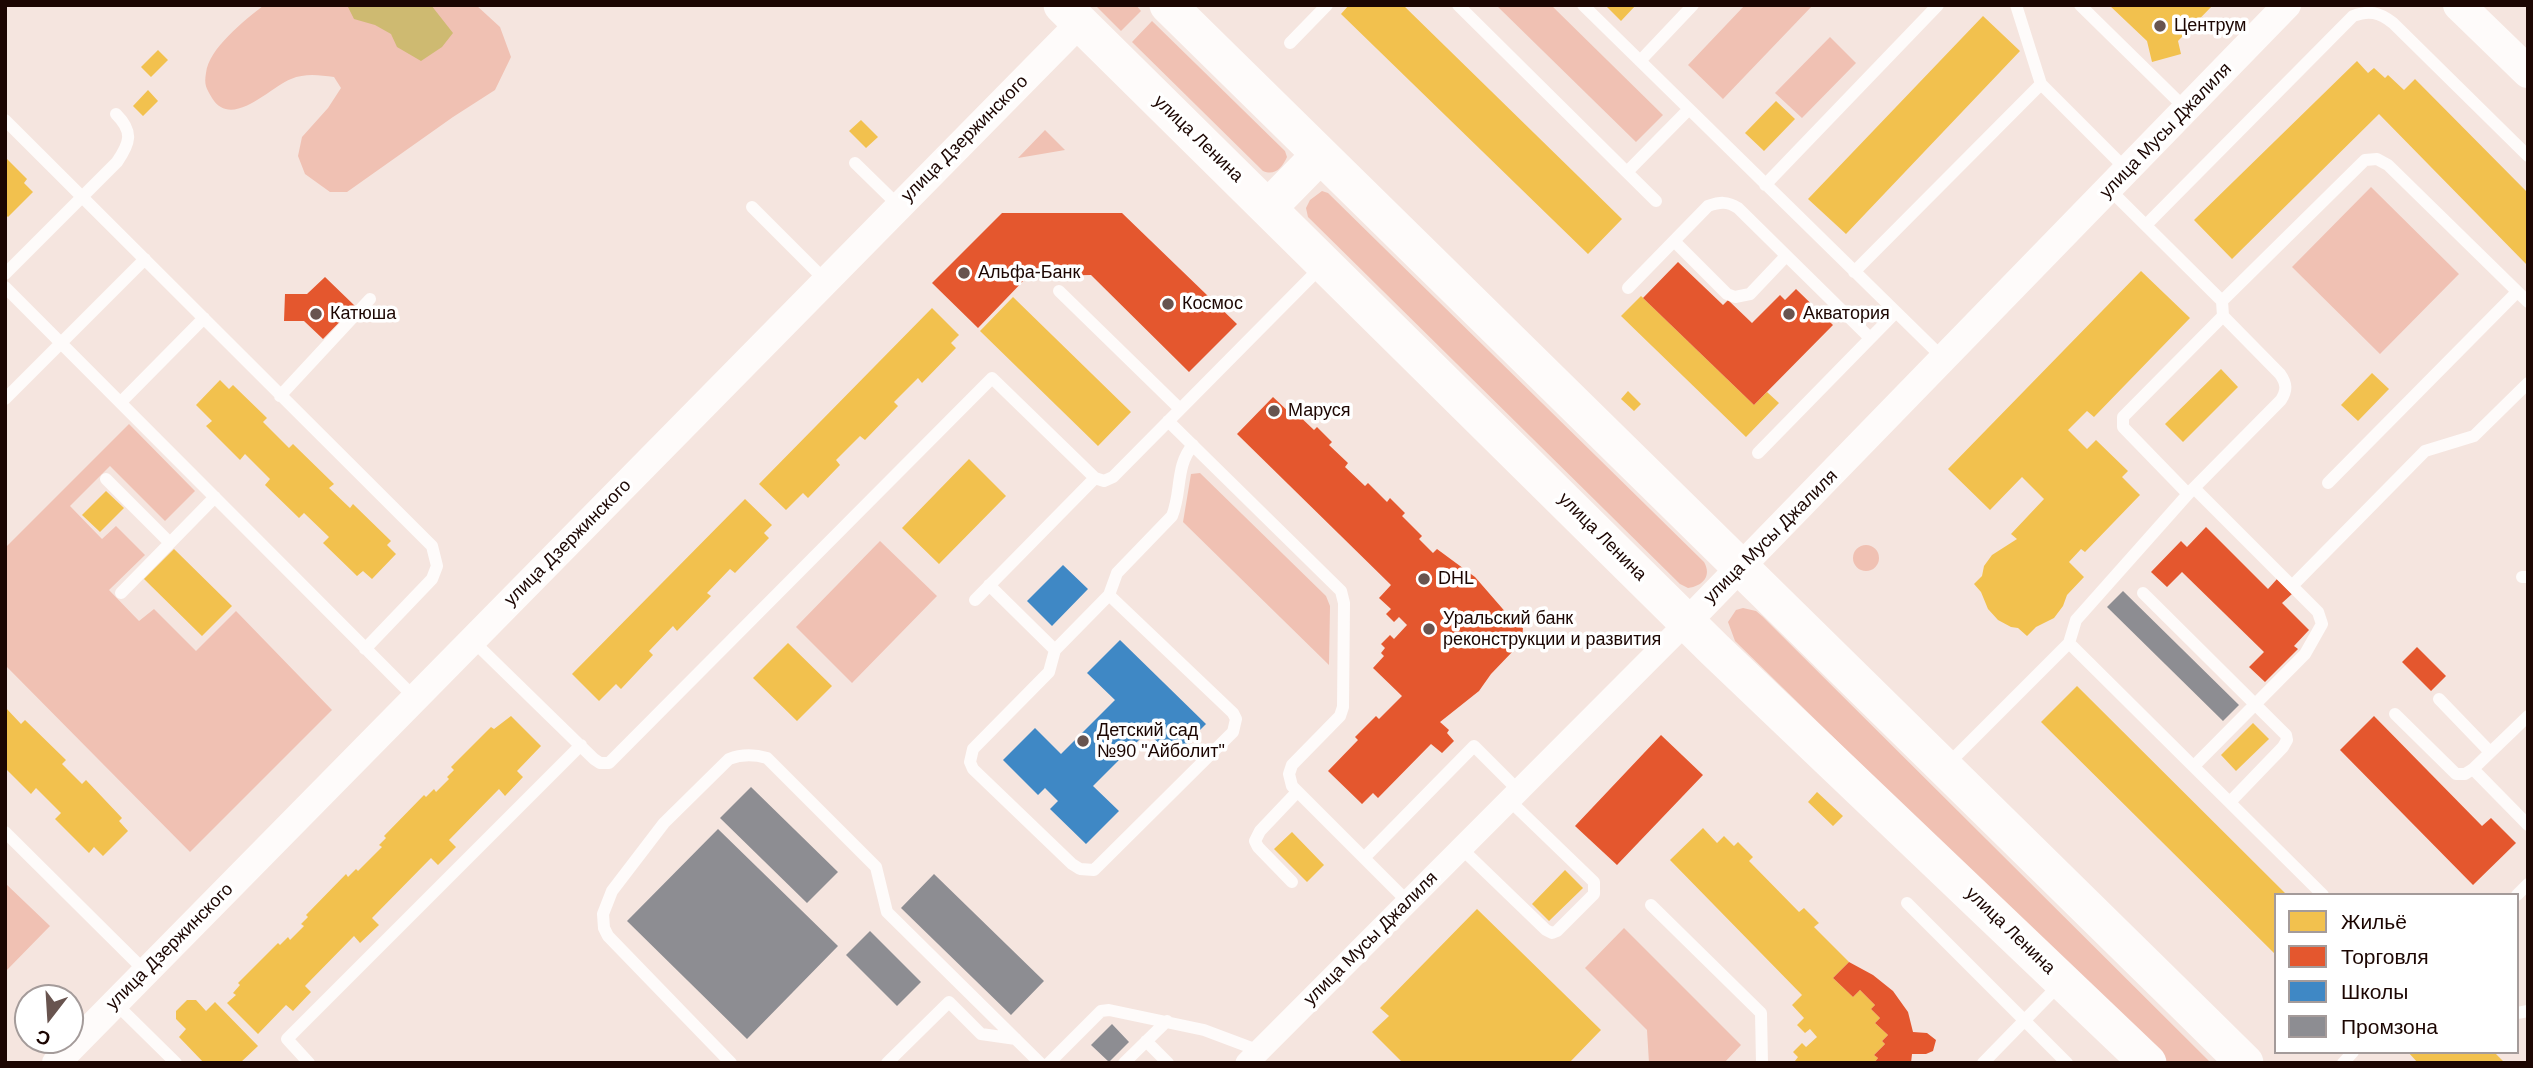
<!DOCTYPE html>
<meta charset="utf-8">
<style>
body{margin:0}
#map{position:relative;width:2533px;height:1068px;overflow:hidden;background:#f5e5df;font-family:Arial,sans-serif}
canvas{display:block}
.frame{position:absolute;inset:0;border:7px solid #1c0602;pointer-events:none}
.legend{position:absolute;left:2274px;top:893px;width:245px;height:161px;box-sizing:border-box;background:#fff;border:2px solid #a49b9a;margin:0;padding:9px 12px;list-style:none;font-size:21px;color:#1c0602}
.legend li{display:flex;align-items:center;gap:14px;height:35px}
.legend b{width:35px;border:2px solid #a49b9a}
.north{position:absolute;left:14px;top:984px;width:70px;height:70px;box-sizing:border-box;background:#fff;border:2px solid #a49b9a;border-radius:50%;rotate:197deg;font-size:19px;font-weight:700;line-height:28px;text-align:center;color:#1c0602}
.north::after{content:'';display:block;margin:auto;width:24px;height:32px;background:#68544f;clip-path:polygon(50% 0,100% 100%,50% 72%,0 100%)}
</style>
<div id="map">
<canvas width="2533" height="1068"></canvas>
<div class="frame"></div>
<ul class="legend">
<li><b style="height:19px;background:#f2c14e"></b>Жильё</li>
<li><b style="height:19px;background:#e4572e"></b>Торговля</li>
<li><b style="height:19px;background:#3f88c5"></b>Школы</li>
<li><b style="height:19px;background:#8d8d92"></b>Промзона</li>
</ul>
<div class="north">С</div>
</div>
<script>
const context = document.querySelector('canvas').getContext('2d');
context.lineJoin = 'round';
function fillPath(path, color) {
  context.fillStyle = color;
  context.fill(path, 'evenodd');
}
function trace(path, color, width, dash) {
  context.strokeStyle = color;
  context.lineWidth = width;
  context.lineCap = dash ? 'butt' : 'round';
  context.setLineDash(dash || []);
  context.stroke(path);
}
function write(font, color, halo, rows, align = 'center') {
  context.font = font + ' Arial,sans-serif';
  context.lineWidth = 7;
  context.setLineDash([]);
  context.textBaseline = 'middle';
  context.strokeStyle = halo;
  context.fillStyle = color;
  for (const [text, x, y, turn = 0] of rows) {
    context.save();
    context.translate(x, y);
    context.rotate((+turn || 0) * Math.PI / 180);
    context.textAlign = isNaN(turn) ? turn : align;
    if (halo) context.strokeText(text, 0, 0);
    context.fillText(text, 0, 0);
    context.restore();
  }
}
const green = new Path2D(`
 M264,5H476L500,27L511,57L495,90L453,117L347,192H330L305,174L298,156L302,137L328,108L341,88L334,77C319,75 305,73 291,79C270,87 232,130 212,98C206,88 204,85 206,73C209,48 244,21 264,5Z
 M1095,5H1136L1141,11L1121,31Z
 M1496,5H1551L1663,115L1636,142Z
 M1745,5H1813L1723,99L1688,65Z
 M1152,21L1285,151L1287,157C1282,168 1275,176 1263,171L1132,42Z
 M1830,37L1856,63L1802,118L1775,93Z
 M1045,130L1065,150L1018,158Z
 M2371,187L2459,274L2380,354L2292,267Z
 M1322,191L1328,193L1704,562C1712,576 1703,586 1688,588L1680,584L1308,217L1306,208L1310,200Z
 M129,424L195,491L165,521L110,466L70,506L102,539L116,526L145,555L109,590L139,621L154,609L196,651L236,611L332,710L190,852L5,665V548Z
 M1200,473L1326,596L1330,606L1329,665L1183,522L1191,474Z
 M880,541L937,596L852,683L796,627Z
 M1853 558a13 13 0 1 1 26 0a13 13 0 1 1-26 0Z
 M1743,608L1756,611L1762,616L2211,1063H2166L1735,641L1728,622L1736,610Z
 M5,883L50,926L5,972Z
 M1624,928L1741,1045L1724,1063H1649L1647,1030L1585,968Z`);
const water = new Path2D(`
 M347,5H431L453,33L442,47L421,61L397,47L391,34L375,25L354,19Z`);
const homes = new Path2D(`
 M1349,5H1403L1622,219L1588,254L1341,14Z
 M1605,5H1636L1621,21Z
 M2109,5H2213L2178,41L2181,54L2152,62L2147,41Z
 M1983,16L2020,51L1846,234L1808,199Z
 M158,50L168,60L151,77L141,67Z
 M2357,61L2368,73L2374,68L2385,78L2388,75L2404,90L2415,79L2528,193V266L2379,114L2232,259L2194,220Z
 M148,90L158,101L143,116L133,106Z
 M1776,101L1795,119L1764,151L1745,133Z
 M861,120L878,137L866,148L849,131Z
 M5,157L27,179L24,183L33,192L8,217L5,214Z
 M2141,271L2190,318L2094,417L2087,411L2068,430L2087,449L2096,440L2128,471L2122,477L2140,495L2085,552L2081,549L2069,562L2084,577L2067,595L2063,606L2054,618L2036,627L2027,636L2018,628L2011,627L1998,620L1988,609L1981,592L1974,584L1982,576L1984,566L1992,555L2017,539L2011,534L2044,499L2022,477L1990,510L1948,469Z
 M1641,296L1754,405L1767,392L1779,403L1746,437L1621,316Z
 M1013,297L1131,412L1098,446L980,331Z
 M932,308L959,335L951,343L956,348L922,383L918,378L894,402L898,406L865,440L860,436L836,460L840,465L808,498L803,493L786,510L759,484Z
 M2221,369L2238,387L2183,442L2165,424Z
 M2372,373L2389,389L2358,421L2341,405Z
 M220,380L229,389L233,385L267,418L263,422L289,448L293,444L334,484L329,488L350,508L353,504L391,541L387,545L396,554L372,579L363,571L357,576L323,543L329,537L304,513L299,518L265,485L270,479L245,454L240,460L206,426L212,421L196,405Z
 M1628,391L1641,404L1634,411L1621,399Z
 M969,459L1006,496L939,564L902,528Z
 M106,491L124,508L100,532L82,515Z
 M745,499L772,525L764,533L769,538L735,573L730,569L707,593L711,596L677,631L673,626L649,651L653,655L621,689L616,684L599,701L572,674Z
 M174,549L232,606L202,636L144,579Z
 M788,643L832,686L797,721L753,678Z
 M2077,686L2287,895H2276V955L2041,722Z
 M5,707L21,724L25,720L66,760L62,764L82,784L86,780L122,818L119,821L128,831L103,856L94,847L89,853L55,819L61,813L36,788L31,794L5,768Z
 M511,716L541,746L517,771L523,777L505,796L499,789L449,840L456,847L438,865L431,858L372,918L379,925L360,943L354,936L305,986L311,992L293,1011L286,1005L258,1034L227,1003L236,995L233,993L240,985L238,983L278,943L280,945L288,937L290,940L304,926L301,924L308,917L306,915L346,874L348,877L356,869L358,871L382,847L379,845L386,838L384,836L424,795L426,797L434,789L436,792L449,779L447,777L454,770L451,767L491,727L494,729Z
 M2253,723L2269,739L2236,771L2221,755Z
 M1817,792L1843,816L1833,826L1808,802Z
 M1703,828L1717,843L1724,836L1734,846L1738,842L1753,857L1749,861L1799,912L1804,908L1819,923L1814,927L1849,962L1833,978L1853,997L1860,990L1875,1005L1871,1009L1880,1018L1875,1023L1888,1035L1882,1041L1885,1044L1874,1055L1878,1058L1874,1063H1796L1795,1061L1798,1057L1793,1052L1802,1043L1806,1047L1817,1037L1810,1029L1805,1033L1797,1025L1804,1018L1792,1005L1802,995L1670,860Z
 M1292,832L1324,865L1307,882L1274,849Z
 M1565,870L1583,888L1549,921L1532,904Z
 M1477,909L1601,1030L1569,1063H1403L1372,1032L1389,1016L1380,1008Z
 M187,1000H196L206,1011L215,1002L258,1046L240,1063H204L179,1037L186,1029L176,1019V1011Z
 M2408,1052H2494L2505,1063H2418Z`);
const shops = new Path2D(`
 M1002,213H1122L1237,324L1189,372L1091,275L1028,276L978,328L932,283Z
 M1678,262L1723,305L1728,300L1752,323L1780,295L1785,300L1796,289L1833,325L1754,405L1643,298Z
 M325,277L355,306L323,339L304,321H284L285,294H307Z
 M1273,397L1291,414L1294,411L1314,430L1317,427L1332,442L1329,445L1348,463L1345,467L1365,486L1368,483L1387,502L1390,498L1405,513L1402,516L1422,536L1419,539L1433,553L1437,549L1475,577L1515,623L1523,628L1522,637L1512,647L1514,650L1491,674L1479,691L1440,722L1449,730L1447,733L1454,741L1442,753L1431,744L1378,798L1373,793L1362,804L1328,771L1358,740L1355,737L1376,716L1379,719L1402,696L1373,668L1384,656L1381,653L1385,648L1381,644L1390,635L1394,639L1407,625L1399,617L1394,622L1386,614L1391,609L1379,598L1391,585L1237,434Z
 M2206,527L2268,589L2277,579L2292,594L2282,603L2309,630L2294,646L2298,649L2265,682L2249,667L2264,652L2182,572L2167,587L2151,572L2181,541L2187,547Z
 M2417,647L2446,676L2431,691L2402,662Z
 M2374,716L2482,826L2491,818L2516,843L2473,885L2340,750Z
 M1661,735L1703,775L1617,865L1575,826Z
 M1849,962L1873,975L1893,991L1908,1012L1913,1032L1927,1033L1936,1040L1933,1051L1926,1054H1912L1911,1063H1874L1878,1058L1874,1055L1885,1044L1882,1041L1888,1035L1875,1023L1880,1018L1871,1009L1875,1005L1860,990L1853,997L1833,978Z`);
const schools = new Path2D(`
 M1063,565L1088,589L1052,626L1027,601Z
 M1120,640L1206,724L1173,757L1147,732L1093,786L1119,811L1086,844L1050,809L1058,801L1045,788L1038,795L1003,760L1035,728L1061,754L1115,700L1087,673Z`);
const industry = new Path2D(`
 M2123,591L2239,705L2223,721L2107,607Z
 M751,787L838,872L807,903L720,818Z
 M718,829L838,946L747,1039L627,921Z
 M934,874L1044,981L1011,1015L901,908Z
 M870,931L921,982L897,1006L846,955Z
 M1112,1024L1129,1042L1109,1062L1091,1045Z`);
const service = new Path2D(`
 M1458,5L1656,201
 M1583,5L1944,359
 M2016,5L2041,84L2127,170
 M2080,5L2186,109
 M1290,43L1327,5
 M1640,61L1693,5
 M5,120L432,546L437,566L432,579L365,649
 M855,163L899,206
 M1628,171L1689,109
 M1765,185L1938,5
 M2109,189L2222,301L2365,160L2377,159L2388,165L2528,302
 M752,207L826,281
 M2146,225L2353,16C2369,10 2379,12 2393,23L2528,156
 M1674,241L1727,294L1735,297L1750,294L1786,256
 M1854,272L2041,84
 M5,274L117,162C130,143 134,132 116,114
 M5,287L415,698
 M1628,288L1708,206C1720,202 1727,201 1738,208L1870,338
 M1059,291L1180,409
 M280,396L370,299
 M5,399L145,259
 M121,402L204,318
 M1168,421L1341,591L1344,603L1343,707L1340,716L1292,765L1289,774L1292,786L1408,902
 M1758,453L1896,312
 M106,479L170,543
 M2328,483L2517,292
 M2188,494L2281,400C2287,390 2287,384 2280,374L2223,316
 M2522,577H2528
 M989,585L1055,650
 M2292,586L2425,451L2474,436L2528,383
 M121,593L215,497
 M2143,593L2286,735L2287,740L2283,747L2230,802
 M1109,595L1233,713L1236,719L1233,732L1094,870L1080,869L1072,864L973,769L970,762L973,749L1049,672L1055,650L1109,595L1117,573L1172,516C1182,492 1175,466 1193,445
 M975,600L1095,478
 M472,640L594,759L600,763H609L992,378L1095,478L1104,481L1113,477L1322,266
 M2069,643L2076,620L2188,494L2123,427V417L2223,316L2222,301
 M2439,699L2490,752
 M2395,714L2456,774H2465L2473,769L2528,825
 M1946,766L2069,643L2323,895
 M2194,766L2305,654L2322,624L2318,612L2194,488
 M2473,769L2528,716
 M5,832L146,972
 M1462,849L1546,930L1552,933L1557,931L1594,894V882L1510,801
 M1364,858L1474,746L1519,791
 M1292,882L1258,847L1255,841L1260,831L1297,792
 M2517,895L2528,884
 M1907,903L2067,1063
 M1651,905L1761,1013L1762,1063
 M115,1003L176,1063
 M2517,1013L2528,1011
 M1146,1041L1168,1063
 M309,1063L287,1039L581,745
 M731,1063L608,936L604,928L603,914L612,891L664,823L729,759C742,754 753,754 767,758L876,867L887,912L1040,1063
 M887,1063L949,1002L981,1034L1016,1039
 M1049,1063L1101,1011L1109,1010L1204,1030L1260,1051
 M1124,1063L1167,1021
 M1983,1063L2060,984
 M2343,1063L2353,1052`);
const minor = new Path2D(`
 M1247,1063L1687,622`);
const tertiary = new Path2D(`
 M1687,622L2287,5
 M56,1063L1080,23`);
const secondary = new Path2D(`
 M2459,5L2528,72`);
const primary = new Path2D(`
 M1062,5L1715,650L2148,1063
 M1168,5C1525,359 1887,709 2245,1063
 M1268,208L1319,156`);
const markers = [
 [2160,26,7,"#68544f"],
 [964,273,7,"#68544f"],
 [1168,304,7,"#68544f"],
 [316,314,7,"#68544f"],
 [1789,314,7,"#68544f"],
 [1274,411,7,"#68544f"],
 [1424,579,7,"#68544f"],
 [1429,629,7,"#68544f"],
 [1083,741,7,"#68544f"]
];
const poiNames = [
 ["Центрум",2174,26],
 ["Альфа-Банк",978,273],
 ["Космос",1182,304],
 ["Катюша",330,314],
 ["Акватория",1803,314],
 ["Маруся",1288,411],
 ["DHL",1438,579],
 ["Уральский банк",1443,619],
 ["реконструкции и развития",1443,640],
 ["Детский сад",1097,731],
 ["№90 \"Айболит\"",1097,752]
];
const streetNames = [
 ["улица Мусы Джалиля",2166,131,-46],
 ["улица Дзержинского",965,139,-45],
 ["улица Ленина",1198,139,44],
 ["улица Ленина",1602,537,45],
 ["улица Мусы Джалиля",1771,537,-45],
 ["улица Дзержинского",568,543,-45],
 ["улица Ленина",2010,931,44],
 ["улица Мусы Джалиля",1371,939,-45],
 ["улица Дзержинского",170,947,-45]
];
fillPath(green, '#f0c1b3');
fillPath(water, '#ceba71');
fillPath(homes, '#f2c14e');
fillPath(shops, '#e4572e');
fillPath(schools, '#3f88c5');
fillPath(industry, '#8d8d92');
trace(service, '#fefbfa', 12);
trace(minor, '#fefbfa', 23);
trace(tertiary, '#fefbfa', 28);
trace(secondary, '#fefbfa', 32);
trace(primary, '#fefbfa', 37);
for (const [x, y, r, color] of markers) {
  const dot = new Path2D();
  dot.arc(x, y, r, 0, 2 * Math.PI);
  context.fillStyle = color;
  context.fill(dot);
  trace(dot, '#fff', 2.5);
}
write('18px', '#1c0602', '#fff', poiNames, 'left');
write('18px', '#1c0602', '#fff', streetNames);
</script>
